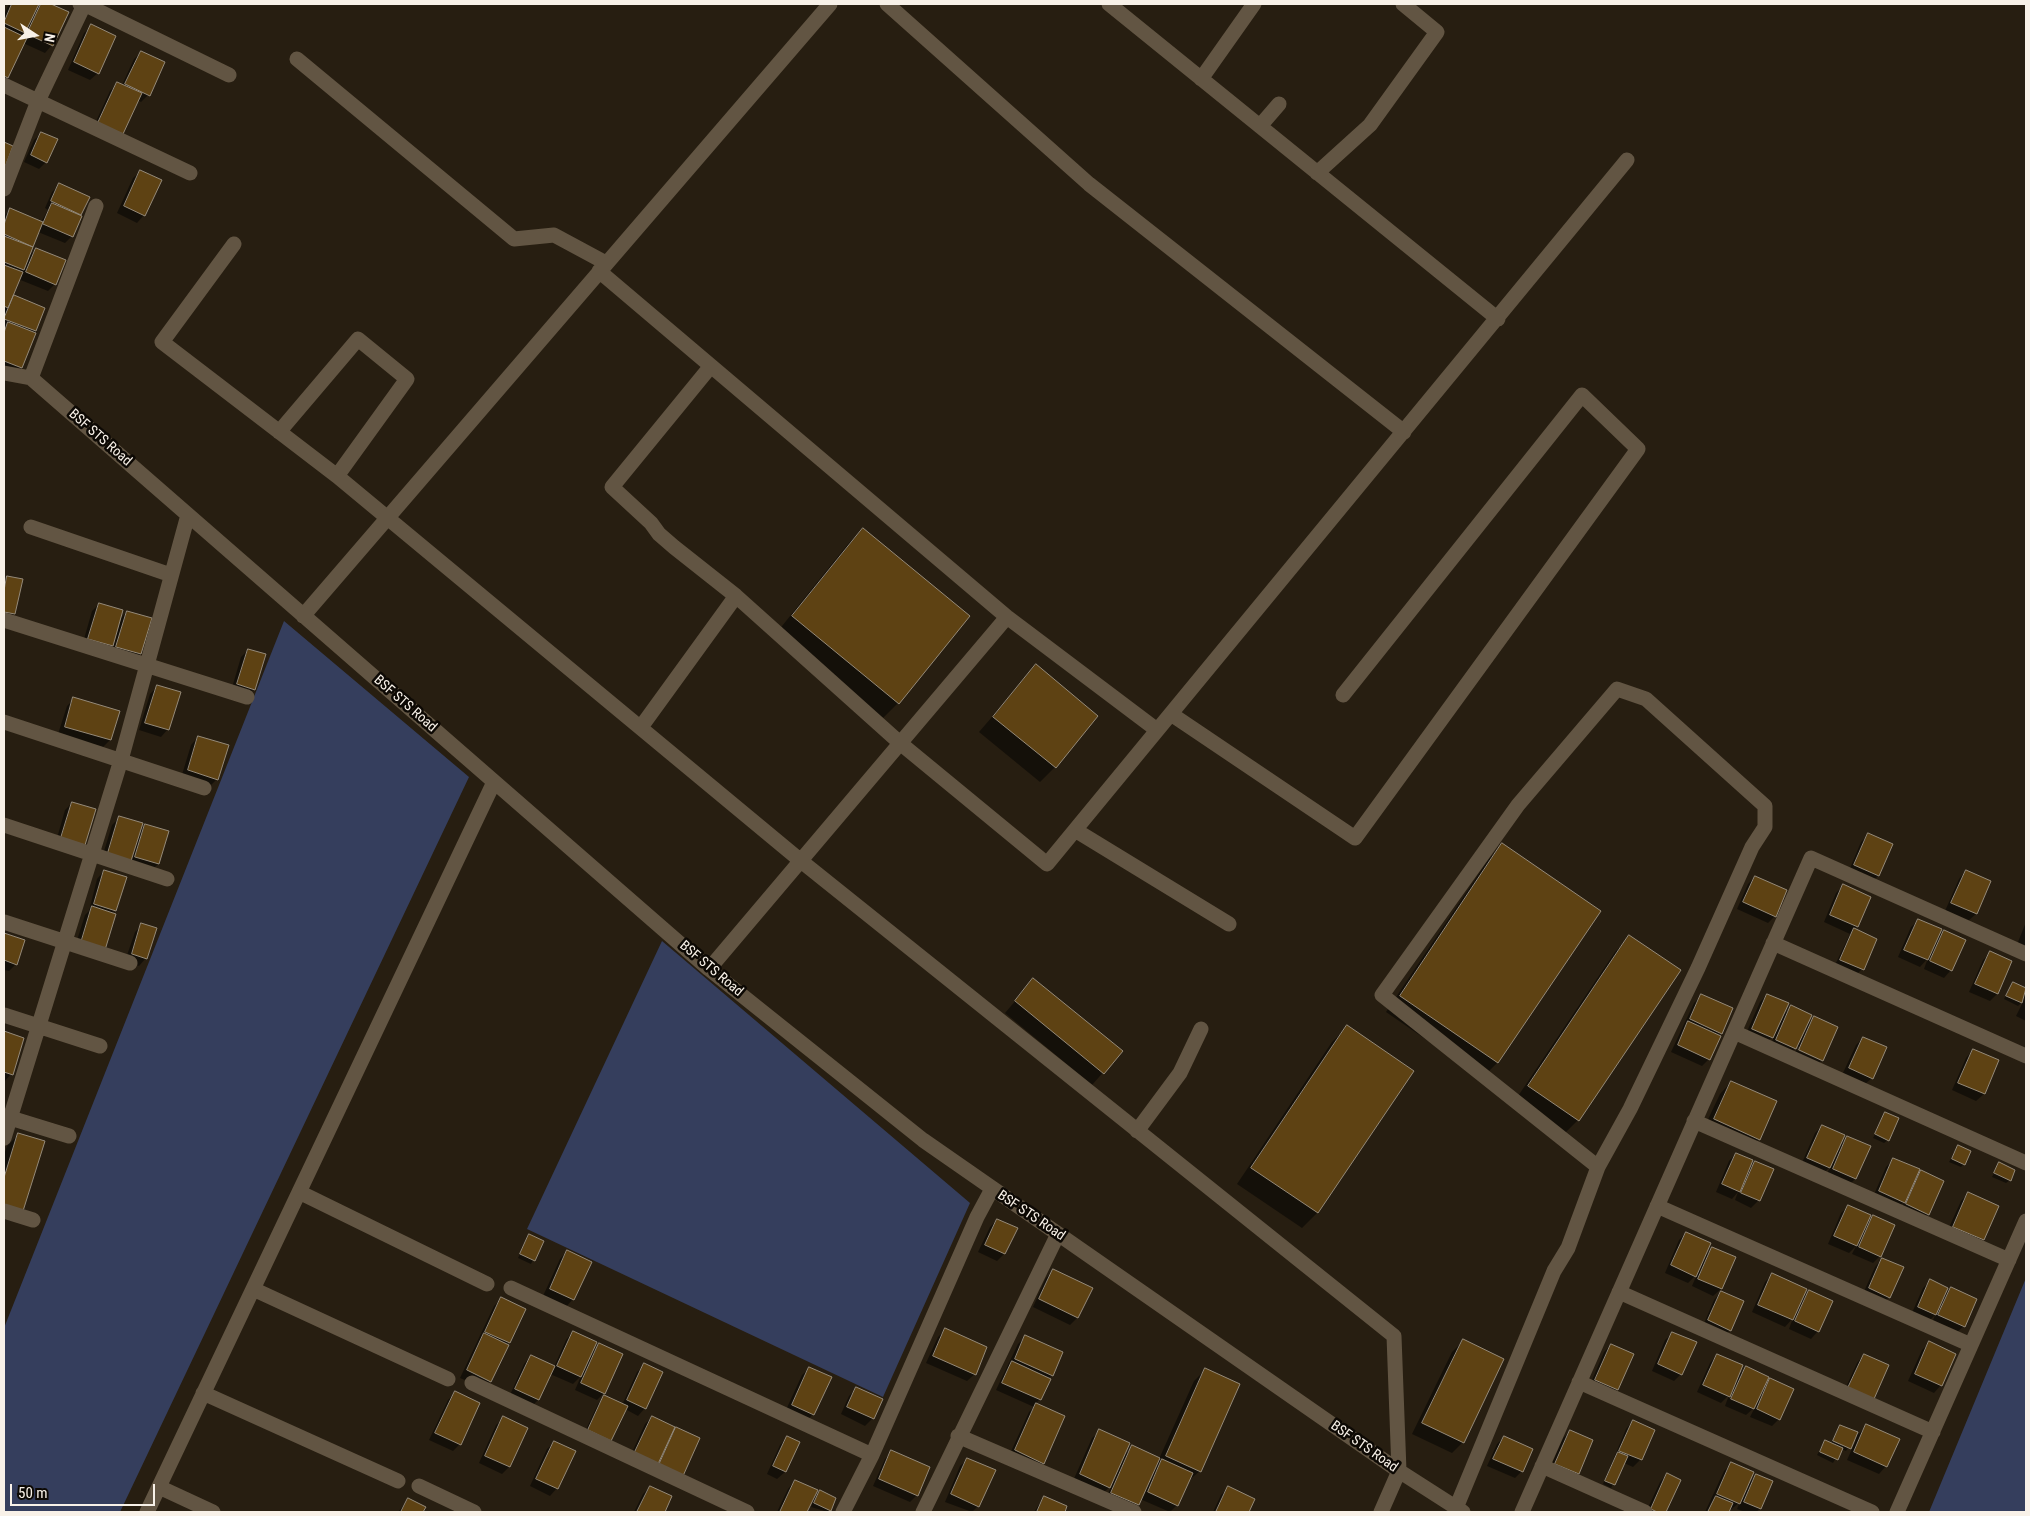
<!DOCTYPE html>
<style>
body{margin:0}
#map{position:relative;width:2030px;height:1516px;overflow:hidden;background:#271e11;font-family:"Roboto Condensed",sans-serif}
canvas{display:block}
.frame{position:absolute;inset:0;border:5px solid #f8f1e8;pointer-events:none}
.north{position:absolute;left:10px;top:10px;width:50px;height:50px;-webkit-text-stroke:4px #0d0904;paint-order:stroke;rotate:101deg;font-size:14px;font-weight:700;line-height:20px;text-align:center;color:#f8f1e8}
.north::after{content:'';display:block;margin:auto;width:18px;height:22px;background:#f8f1e8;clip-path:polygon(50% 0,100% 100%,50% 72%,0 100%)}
.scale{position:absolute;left:10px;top:1484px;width:145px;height:22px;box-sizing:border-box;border:2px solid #f8f1e8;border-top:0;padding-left:6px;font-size:15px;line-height:18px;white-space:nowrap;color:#f8f1e8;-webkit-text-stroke:4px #0d0904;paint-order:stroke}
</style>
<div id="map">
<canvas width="2030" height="1516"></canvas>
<div class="frame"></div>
<div class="north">N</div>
<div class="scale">50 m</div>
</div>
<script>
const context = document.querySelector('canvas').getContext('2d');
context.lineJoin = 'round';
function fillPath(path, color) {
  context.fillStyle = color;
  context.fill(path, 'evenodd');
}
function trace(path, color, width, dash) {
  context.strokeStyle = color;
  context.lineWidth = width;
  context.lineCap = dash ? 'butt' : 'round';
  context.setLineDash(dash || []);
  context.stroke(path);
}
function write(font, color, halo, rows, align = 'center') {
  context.font = font + ' "Roboto Condensed",sans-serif';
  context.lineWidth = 5;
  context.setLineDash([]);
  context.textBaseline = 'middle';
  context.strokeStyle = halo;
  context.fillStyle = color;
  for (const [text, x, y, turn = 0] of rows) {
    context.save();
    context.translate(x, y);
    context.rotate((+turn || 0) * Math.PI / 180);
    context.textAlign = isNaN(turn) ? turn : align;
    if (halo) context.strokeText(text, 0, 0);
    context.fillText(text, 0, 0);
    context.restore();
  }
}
const green = new Path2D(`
 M284,621L469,777L120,1512H4V1328Z
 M662,941L970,1203L883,1397L527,1229Z
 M2026,1278V1512H1929Z`);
const shadow = new Path2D(`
 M9,4H38L36,9L41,4H48L67,12L52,45L45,53L23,43L4,81V15Z
 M92,26L98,73L90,80L68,70L84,33Z
 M141,52L148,95L141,102L137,100L92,130L110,91L118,84L122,85L134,59Z
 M42,133L46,162L39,169L24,162L34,140Z
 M141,171L144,215L137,223L117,213L133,178Z
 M60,184L88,198L72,236L65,243L38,232L30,248L27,258L36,249L55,284L48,291L18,279L12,296L44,308L21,368L14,375L4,371V216L10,210L41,222L48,210L45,208L52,192Z
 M863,529L898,703L883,718L778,631L848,544Z
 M8,577L14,614L7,621L4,620V581Z
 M99,604L119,620L127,612L140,654L133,661L110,654L112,645L105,653L82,646L92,611Z
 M248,650L254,689L247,696L231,691L241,657Z
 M1036,666L1055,767L1040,782L979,732Z
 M157,687L168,729L161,737L139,730L150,694Z
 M74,699L118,712L110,740L103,747L58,734L67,706Z
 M198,737L217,779L210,786L181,778L191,745Z
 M72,803L94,810L55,845L65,810Z
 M120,817L139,831L145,825L158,864L151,871L101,861L112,825Z
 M1868,835L1891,845L1878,876L1871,883L1848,873L1861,842Z
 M1502,845L1497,1063L1482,1078L1386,1012L1488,860Z
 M104,871L115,910L74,950L85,915L89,911L97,879Z
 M1966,871L1990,882L1976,914L1968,921L1945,911L1959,879Z
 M1755,877L1775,916L1768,923L1737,909L1748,884Z
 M1843,886L1857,926L1854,930L1862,969L1855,976L1834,967L1850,934L1824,922L1836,893Z
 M1919,920L1936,939L1944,931L1951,970L1944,978L1924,969L1928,958L1920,967L1898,957L1911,927Z
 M2026,922V951L2016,947Z
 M142,925L146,958L139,966L125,961L135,932Z
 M4,934L23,940L16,964L9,971L4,970Z
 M1630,937L1578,1120L1563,1135L1514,1102L1615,952Z
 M1990,953L2011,962L1997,994L1990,1001L1969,992L1983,960Z
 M1034,979L1122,1051L1092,1085L1005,1013Z
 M2013,983L2026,989V1021L2016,1016L2024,1000L2018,1006L2004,999Z
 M1767,995L1781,1017L1791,1007L1805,1027L1814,1018L1822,1060L1815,1068L1792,1058L1796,1050L1821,1061V1059L1797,1046L1794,1047V1050L1788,1055L1770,1047L1775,1034L1765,1044L1745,1036L1760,1002Z
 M1701,996L1721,1033L1709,1059L1702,1066L1671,1052L1694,1003Z
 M1347,1027L1412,1071L1317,1213L1302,1228L1237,1184L1332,1042Z
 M4,1033L22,1038L11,1074L4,1082Z
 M1863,1038L1872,1078L1864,1085L1842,1075L1856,1045Z
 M1973,1050L1998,1061L1984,1094L1976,1101L1952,1090L1966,1058Z
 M1731,1082L1759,1139L1748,1150L1703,1130L1720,1094Z
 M1886,1114L1888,1140L1884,1143L1873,1138Z
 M1822,1126L1839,1146L1848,1138L1869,1147L1855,1179L1848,1186L1826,1176L1830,1167L1822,1175L1801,1165L1815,1133Z
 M18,1135L22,1210L11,1221L4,1219V1155L7,1146Z
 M1958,1147L1964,1164L1961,1167L1949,1162Z
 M1736,1154L1749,1169L1755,1162L1759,1200L1751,1208L1735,1200L1738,1192L1732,1199L1716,1192L1729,1161Z
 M1894,1159L1914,1179L1922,1172L1928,1214L1921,1221L1900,1212L1904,1202L1897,1209L1872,1199L1886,1167Z
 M1999,1164L2010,1180L2006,1183L1992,1177Z
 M1968,1194L1997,1207L1983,1240L1975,1247L1946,1234L1961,1201Z
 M1849,1206L1866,1224L1873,1217L1880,1256L1873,1263L1852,1254L1856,1246L1849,1253L1828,1244L1841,1213Z
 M997,1220L1004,1254L997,1261L978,1252L990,1227Z
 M1686,1233L1704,1257L1713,1248L1734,1258L1721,1289L1713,1296L1692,1286L1697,1274L1688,1283L1665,1273L1679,1240Z
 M529,1236L542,1242L531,1264L518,1258Z
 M567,1251L573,1299L566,1307L543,1296L560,1259Z
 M1882,1259L1889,1297L1882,1304L1862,1296L1875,1267Z
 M1054,1271L1077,1318L1070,1325L1033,1307L1046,1278Z
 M1772,1275L1801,1300L1809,1291L1818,1331L1811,1339L1789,1329L1793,1318L1785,1327L1752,1312L1765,1282Z
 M1930,1281L1944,1296L1951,1288L1964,1326L1956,1333L1932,1323L1935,1315L1928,1322L1911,1315L1923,1288Z
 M1721,1292L1730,1330L1723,1337L1702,1328L1714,1300Z
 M501,1299L524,1309L490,1381L483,1388L460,1378L494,1306Z
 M945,1330L975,1374L967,1381L926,1363L938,1337Z
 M573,1332L591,1353L600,1345L604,1393L597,1400L575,1390L581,1376L573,1384L550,1374L538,1400L531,1407L509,1397L524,1364L531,1356L554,1367L566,1340Z
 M1673,1333L1681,1374L1674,1381L1652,1371L1665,1340Z
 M1025,1337L1052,1375L1048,1379L1040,1399L1035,1404L1063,1417L1043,1463L1036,1470L1008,1458L1029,1412L1034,1407L996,1390L1018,1344Z
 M1463,1341V1442L1452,1453L1412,1434L1452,1352Z
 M1929,1343L1941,1385L1934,1393L1908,1381L1922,1350Z
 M1611,1345L1617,1389L1610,1397L1589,1387L1604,1352Z
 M1717,1355L1737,1377L1746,1368L1763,1387L1771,1380L1779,1419L1772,1426L1750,1417L1755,1407L1746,1415L1725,1406L1729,1395L1721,1403L1697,1392L1710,1363Z
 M1864,1355L1865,1406L1842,1396L1857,1363Z
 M645,1365V1408L638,1416L625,1409L582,1438L598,1404L605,1396L622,1405L637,1372Z
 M810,1368L813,1414L806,1422L785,1412L802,1375Z
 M1205,1370L1200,1471L1188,1481L1177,1505L1170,1512L1140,1499L1130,1512L1105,1500L1112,1485L1102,1494L1073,1481L1092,1438L1100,1431L1124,1455L1133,1447L1159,1459L1194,1381Z
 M857,1388L881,1400L873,1418L865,1426L841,1414L849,1396Z
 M455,1393L460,1444L453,1451L429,1440L448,1400Z
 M652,1417L670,1435L677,1429L698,1439L649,1471L628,1461L645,1424Z
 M504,1418L509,1467L502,1474L479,1463L496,1425Z
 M1633,1421L1653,1430L1640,1460L1633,1467L1624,1463L1611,1488L1603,1484L1626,1429Z
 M1867,1425L1886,1466L1879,1474L1847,1460L1856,1440L1853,1439L1846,1451L1841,1449L1833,1463L1817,1455L1825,1441L1831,1444L1841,1426L1859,1434Z
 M1571,1431L1592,1440L1578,1473L1570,1481L1549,1471L1563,1438Z
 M1504,1437L1522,1471L1515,1478L1487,1466L1497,1444Z
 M787,1438L798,1443L785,1472L777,1479L767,1474L780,1445Z
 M555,1442L557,1488L550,1496L530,1486L547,1449Z
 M892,1452L917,1495L910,1502L873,1486L885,1459Z
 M968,1459L978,1506L972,1512L945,1502L960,1466Z
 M1731,1464L1748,1484L1756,1475L1760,1509L1756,1512H1745L1737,1509L1740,1502L1728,1512H1705L1724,1471Z
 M1667,1474L1679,1480L1665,1512H1646L1660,1482Z
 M795,1481L816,1491L806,1512H777L788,1489Z
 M650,1487L671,1497L663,1512H634L643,1494Z
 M1228,1488L1254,1499L1248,1512H1213L1221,1495Z
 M820,1492L835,1499L828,1512L811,1507L814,1498Z
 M1044,1497L1066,1507L1063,1512H1034Z
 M408,1500L424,1507L422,1512H398Z`);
const building = new Path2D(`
 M12,4H39L25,33L4,23Z
 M41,4H51L69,12L53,46L27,34Z
 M91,24L116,36L99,74L74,62Z
 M4,27L27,38L8,78L4,76Z
 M141,51L165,62L150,96L125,84Z
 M117,82L142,93L123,134L98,123Z
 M41,132L58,139L47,163L31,155Z
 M4,142L13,146L4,170Z
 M140,170L162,180L145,216L124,206Z
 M59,183L90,197L81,215L51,201Z
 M52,203L82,216L73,237L43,224Z
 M10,208L43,222L33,247L4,234V225Z
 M4,236L33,247L24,270L4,262Z
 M36,248L66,260L56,285L26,272Z
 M4,265L23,272L8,308L4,306Z
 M14,295L45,308L36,331L4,319Z
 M8,322L36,333L22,368L4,361V333Z
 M863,528L970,616L899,704L792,616Z
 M7,576L23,579L15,614L4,612V591Z
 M99,603L123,610L113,646L88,639Z
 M127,611L152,618L141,654L116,647Z
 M248,649L266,654L255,690L237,684Z
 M1036,664L1098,716L1056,768L993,717Z
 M157,685L181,692L169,730L145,723Z
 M73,697L120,711L111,740L65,727Z
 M198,736L229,745L218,780L188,770Z
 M72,802L96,809L85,845L61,838Z
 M119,816L143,823L131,861L108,853Z
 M145,824L169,831L159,864L135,857Z
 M1868,833L1893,844L1879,876L1854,865Z
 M1502,843L1601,911L1498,1063L1400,996Z
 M104,870L127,877L116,911L94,904Z
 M1966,870L1991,881L1977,914L1951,903Z
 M1755,876L1787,890L1776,917L1743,902Z
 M1843,884L1871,897L1858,927L1830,915Z
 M92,906L116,914L105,950L81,943Z
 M1918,919L1942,929L1928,960L1904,950Z
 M141,923L157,928L147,959L132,954Z
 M1854,928L1877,939L1864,970L1840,960Z
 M1944,930L1966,940L1952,971L1930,961Z
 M4,933L25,940L17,965L4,960Z
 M1629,935L1681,970L1579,1121L1528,1086Z
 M1990,951L2012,961L1998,994L1975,984Z
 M1033,978L1123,1051L1104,1074L1015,1001Z
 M2013,982L2026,988L2022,1003L2006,996Z
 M1701,994L1733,1008L1722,1034L1690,1019Z
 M1767,994L1789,1003L1773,1038L1752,1029Z
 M1791,1005L1812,1015L1796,1049L1776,1040Z
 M1814,1016L1838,1027L1823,1061L1799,1050Z
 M1688,1021L1721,1036L1710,1060L1678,1045Z
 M1347,1025L1414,1071L1318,1213L1251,1168Z
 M4,1031L24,1038L13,1075L4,1072Z
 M1863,1037L1887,1047L1873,1079L1849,1068Z
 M1973,1049L1999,1060L1985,1094L1958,1083Z
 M1731,1081L1777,1101L1760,1140L1714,1119Z
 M1885,1112L1899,1118L1889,1141L1875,1134Z
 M1822,1125L1845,1135L1830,1168L1807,1158Z
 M18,1133L45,1141L23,1211L4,1205V1178Z
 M1847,1136L1871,1146L1856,1179L1833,1169Z
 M1958,1145L1971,1151L1965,1165L1952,1159Z
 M1736,1153L1753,1160L1740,1192L1722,1184Z
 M1893,1158L1920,1169L1905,1203L1879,1191Z
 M1755,1161L1774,1169L1760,1201L1741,1193Z
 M1999,1162L2015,1170L2011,1181L1994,1173Z
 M1921,1170L1944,1181L1929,1215L1906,1204Z
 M1968,1192L1999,1206L1984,1240L1953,1227Z
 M1848,1205L1871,1215L1857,1246L1834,1236Z
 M1873,1215L1895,1225L1881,1257L1859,1247Z
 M997,1219L1018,1228L1005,1254L985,1245Z
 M1686,1232L1711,1243L1696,1277L1671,1265Z
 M529,1234L544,1241L535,1261L520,1254Z
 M1712,1247L1736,1257L1722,1289L1698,1279Z
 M567,1250L592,1262L574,1300L550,1289Z
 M1882,1258L1904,1267L1890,1298L1869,1288Z
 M1053,1269L1093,1288L1078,1318L1039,1299Z
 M1772,1273L1807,1289L1793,1320L1758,1305Z
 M1930,1279L1948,1288L1936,1315L1918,1307Z
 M1951,1287L1977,1299L1965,1327L1938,1315Z
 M1809,1290L1833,1301L1819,1332L1795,1321Z
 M1721,1291L1744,1301L1731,1331L1708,1320Z
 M501,1297L526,1309L510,1343L485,1332Z
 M945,1328L987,1347L976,1375L933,1356Z
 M573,1331L597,1342L581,1377L557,1366Z
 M1672,1332L1697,1342L1682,1375L1658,1364Z
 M484,1333L509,1345L491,1382L467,1370Z
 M1025,1335L1063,1352L1053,1376L1015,1359Z
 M1463,1339L1504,1359L1464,1443L1422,1423Z
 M1929,1341L1956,1354L1942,1386L1915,1374Z
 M599,1343L623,1354L605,1394L581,1383Z
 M1611,1344L1634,1354L1618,1390L1595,1380Z
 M1717,1354L1743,1365L1730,1397L1703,1385Z
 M1864,1354L1889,1365L1874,1399L1848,1388Z
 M531,1355L555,1366L539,1400L515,1389Z
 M1012,1361L1051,1379L1041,1400L1002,1383Z
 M644,1363L663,1372L646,1409L627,1400Z
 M1746,1366L1769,1377L1754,1409L1731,1399Z
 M809,1367L832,1377L814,1415L792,1405Z
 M1205,1368L1240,1384L1201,1472L1166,1456Z
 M1770,1378L1794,1389L1780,1420L1757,1409Z
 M856,1387L883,1399L874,1419L847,1407Z
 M455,1391L480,1403L461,1445L435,1433Z
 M604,1395L628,1406L611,1441L588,1430Z
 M1036,1403L1065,1416L1044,1464L1015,1450Z
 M503,1416L528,1428L510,1467L485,1456Z
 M652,1416L675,1427L658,1464L634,1454Z
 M1633,1420L1655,1430L1642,1460L1619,1451Z
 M1866,1424L1900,1439L1887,1467L1854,1452Z
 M1840,1425L1858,1432L1851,1449L1833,1441Z
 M676,1427L700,1438L683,1476L659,1465Z
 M1099,1429L1130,1443L1110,1488L1080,1474Z
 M1570,1430L1593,1440L1579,1474L1555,1464Z
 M787,1436L800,1442L786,1472L773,1466Z
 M1504,1436L1533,1449L1523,1472L1493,1459Z
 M1825,1440L1843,1448L1838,1460L1820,1452Z
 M554,1441L576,1451L558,1489L536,1479Z
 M1132,1445L1160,1458L1139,1505L1111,1493Z
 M891,1450L930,1467L918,1496L879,1479Z
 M1618,1452L1628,1456L1615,1485L1605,1481Z
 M967,1458L996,1470L979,1507L951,1494Z
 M1162,1459L1193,1473L1178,1506L1148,1492Z
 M1731,1462L1754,1472L1740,1504L1717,1494Z
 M1667,1473L1681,1480L1666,1512H1657L1651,1509Z
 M1756,1474L1773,1481L1761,1509L1744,1502Z
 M795,1480L818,1490L807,1512H780Z
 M650,1486L672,1496L665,1512H637Z
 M1228,1486L1255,1499L1249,1512H1216Z
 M820,1490L836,1498L831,1511L814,1503Z
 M1044,1496L1067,1506L1065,1512H1037Z
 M1716,1496L1733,1503L1729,1512H1708Z
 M408,1498L426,1507L423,1512H401Z`);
const minor = new Path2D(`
 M84,4L229,75
 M887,4L1089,184L1404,432
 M1109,4L1498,319
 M297,59L514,239L554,235L606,263
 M1201,79L1254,4
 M4,85L190,173
 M1260,126L1279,104
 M1317,173L1370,125L1437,32L1403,4
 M4,189L38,101L84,5L80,4
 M234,244L162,342L337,476L801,861L1394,1336L1399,1471L1381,1512
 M599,271L1007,617L1157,730
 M711,366L612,487L651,523L659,534L674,547L736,596L900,743L1047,864L1627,160
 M4,373L31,378L709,969L923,1140L1399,1471L1463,1512
 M31,378L96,206
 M279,432L358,339L407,379L337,476
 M31,527L171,575
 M303,616L830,4
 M4,620L247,697
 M1171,714L1355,838L1638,449L1582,395L1343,695
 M4,722L204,788
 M641,727L736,596
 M4,825L167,879
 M1075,830L1229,924
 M4,922L130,963
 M1773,943L2026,1056
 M709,969L1007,617
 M4,1015L100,1046
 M1734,1032L2026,1163
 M4,1116L69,1136
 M1694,1121L2009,1260
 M1137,1131L1180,1073L1201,1029
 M4,1138L121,760L188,515
 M299,1192L487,1284
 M1657,1206L1971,1345
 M4,1211L33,1220
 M511,1288L872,1455
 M253,1289L448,1379
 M1619,1292L1933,1432
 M1579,1382L1872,1512
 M472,1383L747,1512
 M203,1393L398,1481
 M958,1436L1134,1512
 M1542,1466L1645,1512
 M419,1486L474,1512
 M159,1487L213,1512
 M1456,1508L1554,1271L1568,1248L1598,1167L1630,1109L1698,968L1752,847L1765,827V806L1646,699L1617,689L1518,805L1382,995L1598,1167
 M147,1512L494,782
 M843,1512L872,1455L977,1217L992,1189
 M923,1512L1058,1234
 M1522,1512L1811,858L2026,954
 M1897,1512L2026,1221`);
const streetNames = [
 ["BSF STS Road",100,438,41],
 ["BSF STS Road",405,704,41],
 ["BSF STS Road",711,969,40],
 ["BSF STS Road",1031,1216,34],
 ["BSF STS Road",1364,1447,35]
];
fillPath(green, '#353e5d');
fillPath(shadow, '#0007');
fillPath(building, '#5e4213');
trace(building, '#958a79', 1);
trace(minor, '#625543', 15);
write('14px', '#f8f1e8', '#0d0904', streetNames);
</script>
